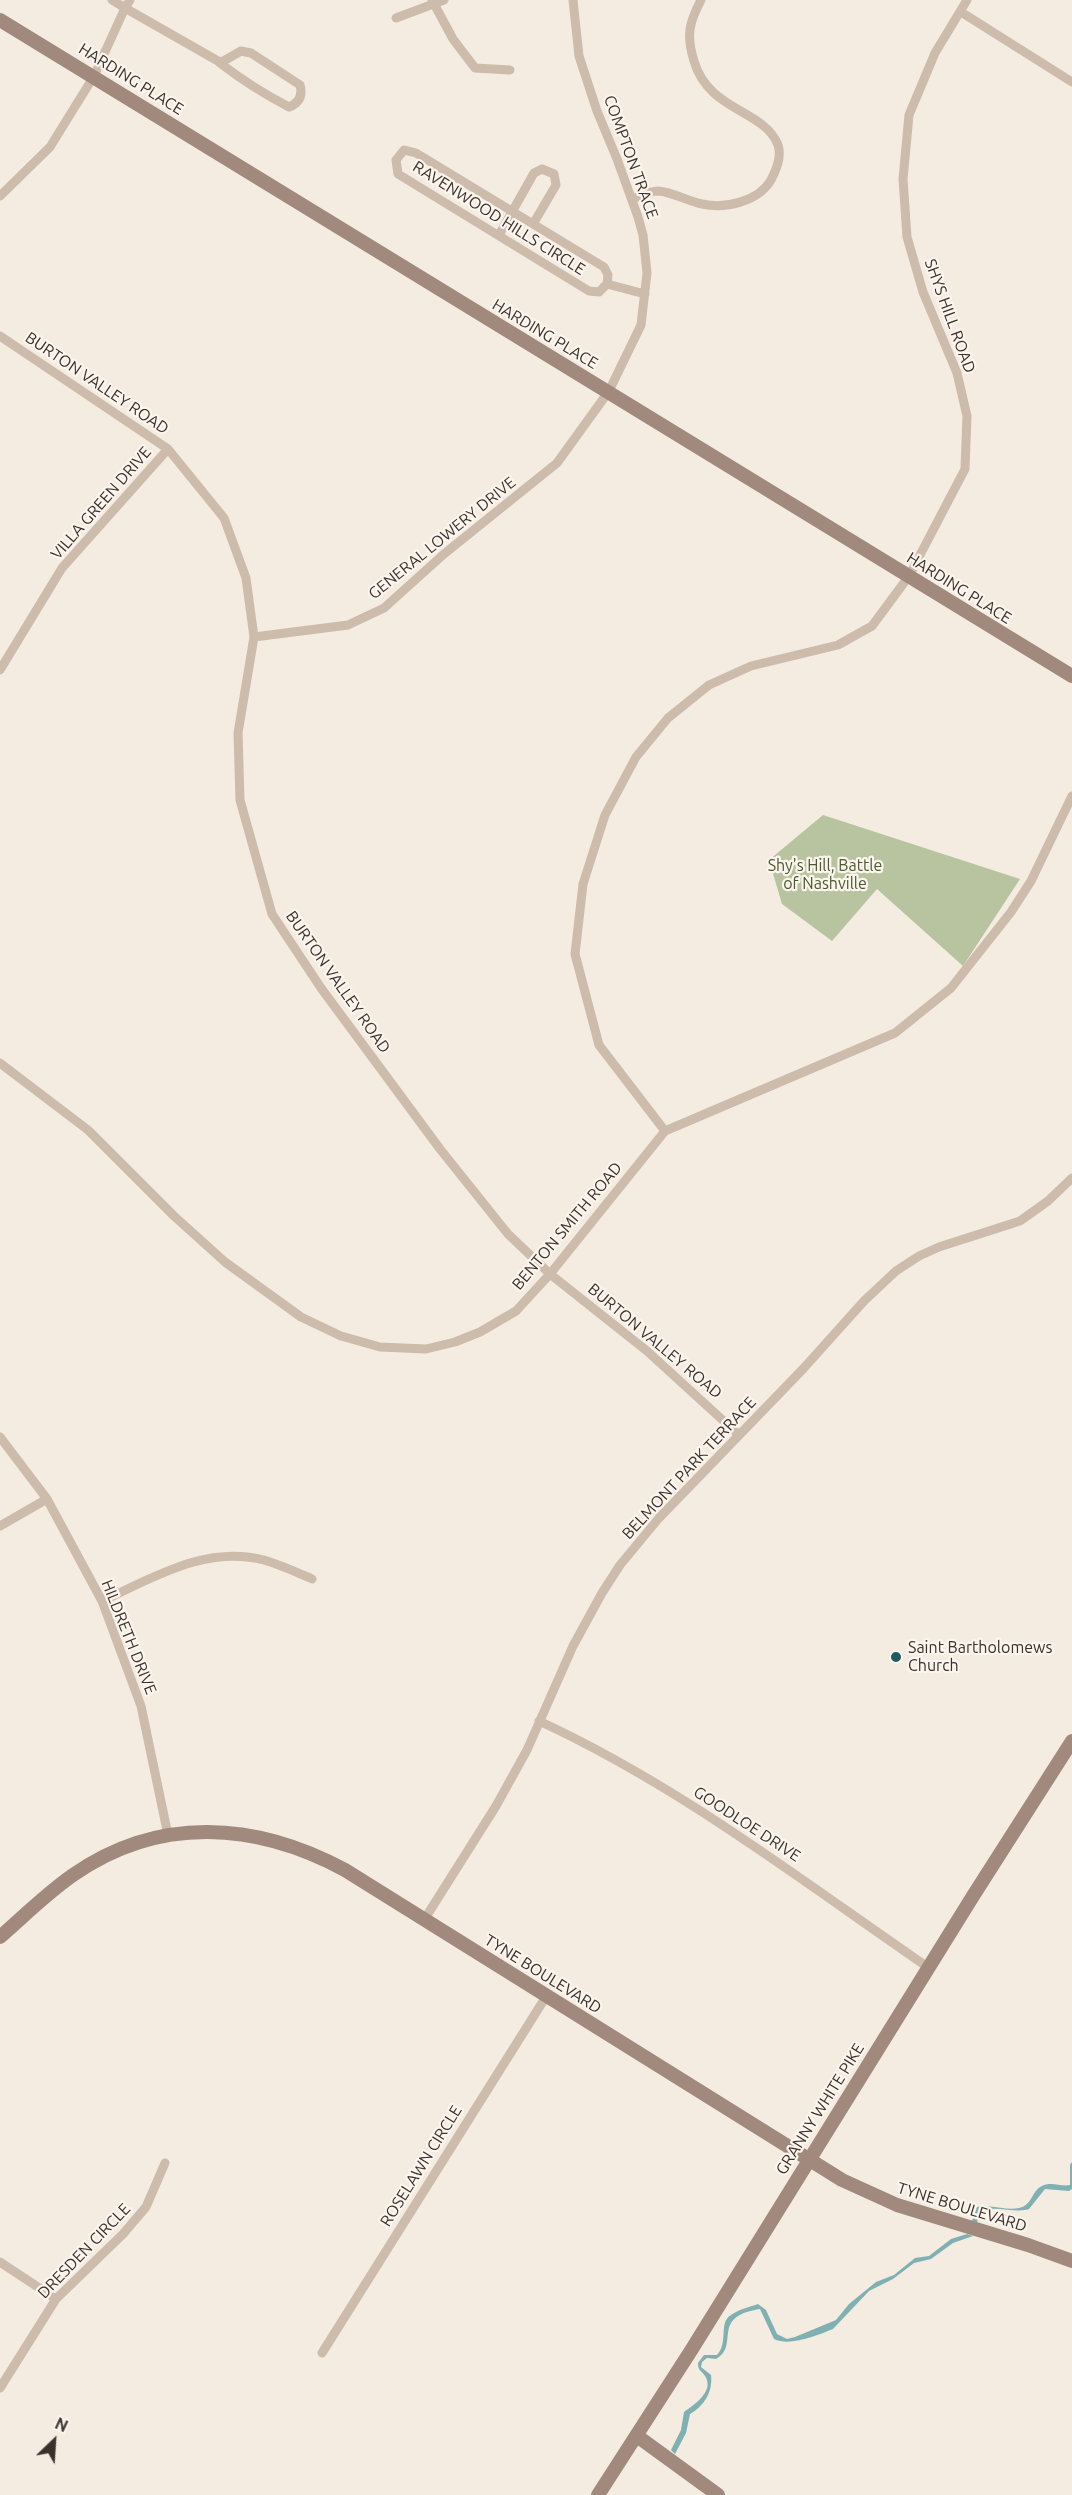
<!DOCTYPE html>
<style>
body{margin:0}
#map{position:relative;width:1072px;height:2495px;overflow:hidden;background:#f4ebe1;font-family:Ubuntu,sans-serif}
canvas{display:block}
.north{position:absolute;left:24px;top:2411px;width:60px;height:60px;-webkit-text-stroke:4px #fbf5ee;paint-order:stroke;rotate:25deg;font-size:16px;font-weight:700;line-height:24px;text-align:center;color:#3b302b}
.north::after{content:'';display:block;margin:auto;width:21px;height:27px;background:#3b302b;clip-path:polygon(50% 0,100% 100%,50% 72%,0 100%)}
</style>
<div id="map">
<canvas width="1072" height="2495"></canvas>
<div class="north">N</div>
</div>
<script>
const context = document.querySelector('canvas').getContext('2d');
context.lineJoin = 'round';
function fillPath(path, color) {
  context.fillStyle = color;
  context.fill(path, 'evenodd');
}
function trace(path, color, width, dash) {
  context.strokeStyle = color;
  context.lineWidth = width;
  context.lineCap = dash ? 'butt' : 'round';
  context.setLineDash(dash || []);
  context.stroke(path);
}
function write(font, color, halo, rows, align = 'center') {
  context.font = font + ' Ubuntu,sans-serif';
  context.lineWidth = 4.5;
  context.setLineDash([]);
  context.textBaseline = 'middle';
  context.strokeStyle = halo;
  context.fillStyle = color;
  for (const [text, x, y, turn = 0] of rows) {
    context.save();
    context.translate(x, y);
    context.rotate((+turn || 0) * Math.PI / 180);
    context.textAlign = isNaN(turn) ? turn : align;
    if (halo) context.strokeText(text, 0, 0);
    context.fillText(text, 0, 0);
    context.restore();
  }
}
const green = new Path2D(`
 M823,815L1020,879L963,966L877,889L832,941L782,904L769,860Z`);
const water = new Path2D(`
 M1072,2162V2189L1069,2191L1045,2189L1029,2209C1014,2214 992,2203 979,2213L977,2223L972,2221L977,2207C992,2204 1006,2211 1019,2208C1033,2205 1031,2191 1042,2186C1051,2181 1061,2187 1070,2185V2165Z
 M967,2234L973,2236L953,2243L931,2259L914,2263L893,2279L869,2291L833,2329C818,2335 790,2347 774,2339L760,2309C709,2317 741,2345 716,2359L707,2358L702,2362L701,2367L711,2375C713,2392 704,2406 690,2414L686,2433L675,2454L671,2450L681,2430L684,2412C694,2405 715,2391 705,2376C701,2370 698,2371 698,2363L704,2355H717C729,2342 718,2323 731,2315C738,2310 749,2307 758,2304L766,2310L777,2334L787,2339L795,2337L836,2320L849,2304L876,2282L894,2275L915,2258L929,2256L951,2239Z`);
const street = new Path2D(`
 M112,0L125,8L130,0
 M432,0L453,39L475,68L510,70
 M961,12L1072,82
 M396,18L444,0
 M404,150L416,153L604,267L608,275L607,284L599,292L589,291L398,174L396,160Z
 M0,196L50,147L94,76L125,8L218,61L220,63C242,80 264,94 289,107C299,103 303,96 300,85L251,53L241,51L220,63
 M632,199C640,196 650,191 658,191C673,192 687,201 702,204C725,209 758,202 771,180C776,170 782,157 778,145C764,109 709,112 694,61C686,35 689,23 701,0
 M499,235L534,173L542,169L554,174L556,185L533,224
 M607,284L645,294
 M0,336L168,449L224,518L246,578L254,637L238,733L240,800L272,914L321,988L440,1149L508,1234L550,1274L647,1351L739,1435
 M254,637L348,625L384,608L444,554L557,463L609,391L641,325L647,273L643,235L638,217L617,159L597,111L579,56L573,0
 M0,670L62,568L168,449
 M0,1063L88,1130L174,1216L225,1262L301,1317L341,1336L380,1347L426,1349L455,1342L480,1332L516,1311L550,1274L665,1131L895,1033L951,988L1011,912L1031,881L1072,796
 M665,1131L599,1045L575,954L583,884L605,815L636,757L668,718L709,685L751,666L838,645L872,626L909,576L965,469L967,416L957,373L923,292L907,237L903,179L909,115L935,53L967,0
 M0,1437L47,1499L102,1601L141,1706L168,1835
 M0,1526L47,1499
 M102,1601C153,1578 205,1545 264,1560C281,1565 296,1572 312,1579
 M539,1721C680,1786 802,1881 929,1968
 M424,1920L496,1806L527,1750L573,1646L602,1593L620,1565L659,1518L803,1369L864,1301L896,1271L919,1256L939,1247L1020,1221L1048,1201L1072,1178
 M0,2262L56,2299
 M322,2353L547,1995
 M0,2388L56,2299L123,2234L146,2207L165,2163`);
const secondary = new Path2D(`
 M0,20L1072,676
 M0,1937C24,1916 47,1893 73,1875C159,1815 256,1822 345,1870L842,2180L897,2205L1028,2245L1072,2261
 M637,2436L718,2495
 M598,2495L692,2349L973,1896L1072,1741`);
const markers = [
 [896,1657,6,"#1f5a5e"]
];
const streetNames = [
 ["HARDING PLACE",131,79,32],
 ["COMPTON TRACE",631,157,70],
 ["RAVENWOOD HILLS CIRCLE",499,218,32],
 ["SHYS HILL ROAD",950,316,70],
 ["HARDING PLACE",545,334,31],
 ["BURTON VALLEY ROAD",97,383,34],
 ["VILLA GREEN DRIVE",101,503,-49],
 ["GENERAL LOWERY DRIVE",442,538,-39],
 ["HARDING PLACE",959,588,32],
 ["BURTON VALLEY ROAD",338,982,55],
 ["BENTON SMITH ROAD",567,1226,-50],
 ["BURTON VALLEY ROAD",655,1341,40],
 ["BELMONT PARK TERRACE",689,1468,-47],
 ["HILDRETH DRIVE",129,1637,68],
 ["GOODLOE DRIVE",747,1824,33],
 ["TYNE BOULEVARD",543,1974,32],
 ["GRANNY WHITE PIKE",820,2109,-58],
 ["ROSELAWN CIRCLE",421,2166,-58],
 ["TYNE BOULEVARD",962,2207,17],
 ["DRESDEN CIRCLE",84,2251,-46]
];
const parkNames = [
 ["Shy's Hill, Battle",825,866],
 ["of Nashville",825,884]
];
const poiNames = [
 ["Saint Bartholomews",908,1648],
 ["Church",908,1666]
];
fillPath(green, '#b8c4a0');
fillPath(water, '#7fb0b2');
trace(street, '#cdbbac', 9);
trace(secondary, '#a18a7d', 14);
for (const [x, y, r, color] of markers) {
  const dot = new Path2D();
  dot.arc(x, y, r, 0, 2 * Math.PI);
  context.fillStyle = color;
  context.fill(dot);
  trace(dot, '#fbf5ee', 2);
}
write('16px', '#3b302b', '#fbf5ee', streetNames);
write('16px', '#4a5a2e', '#fbf5ee', parkNames);
write('16px', '#3b302b', '#fbf5ee', poiNames, 'left');
</script>
